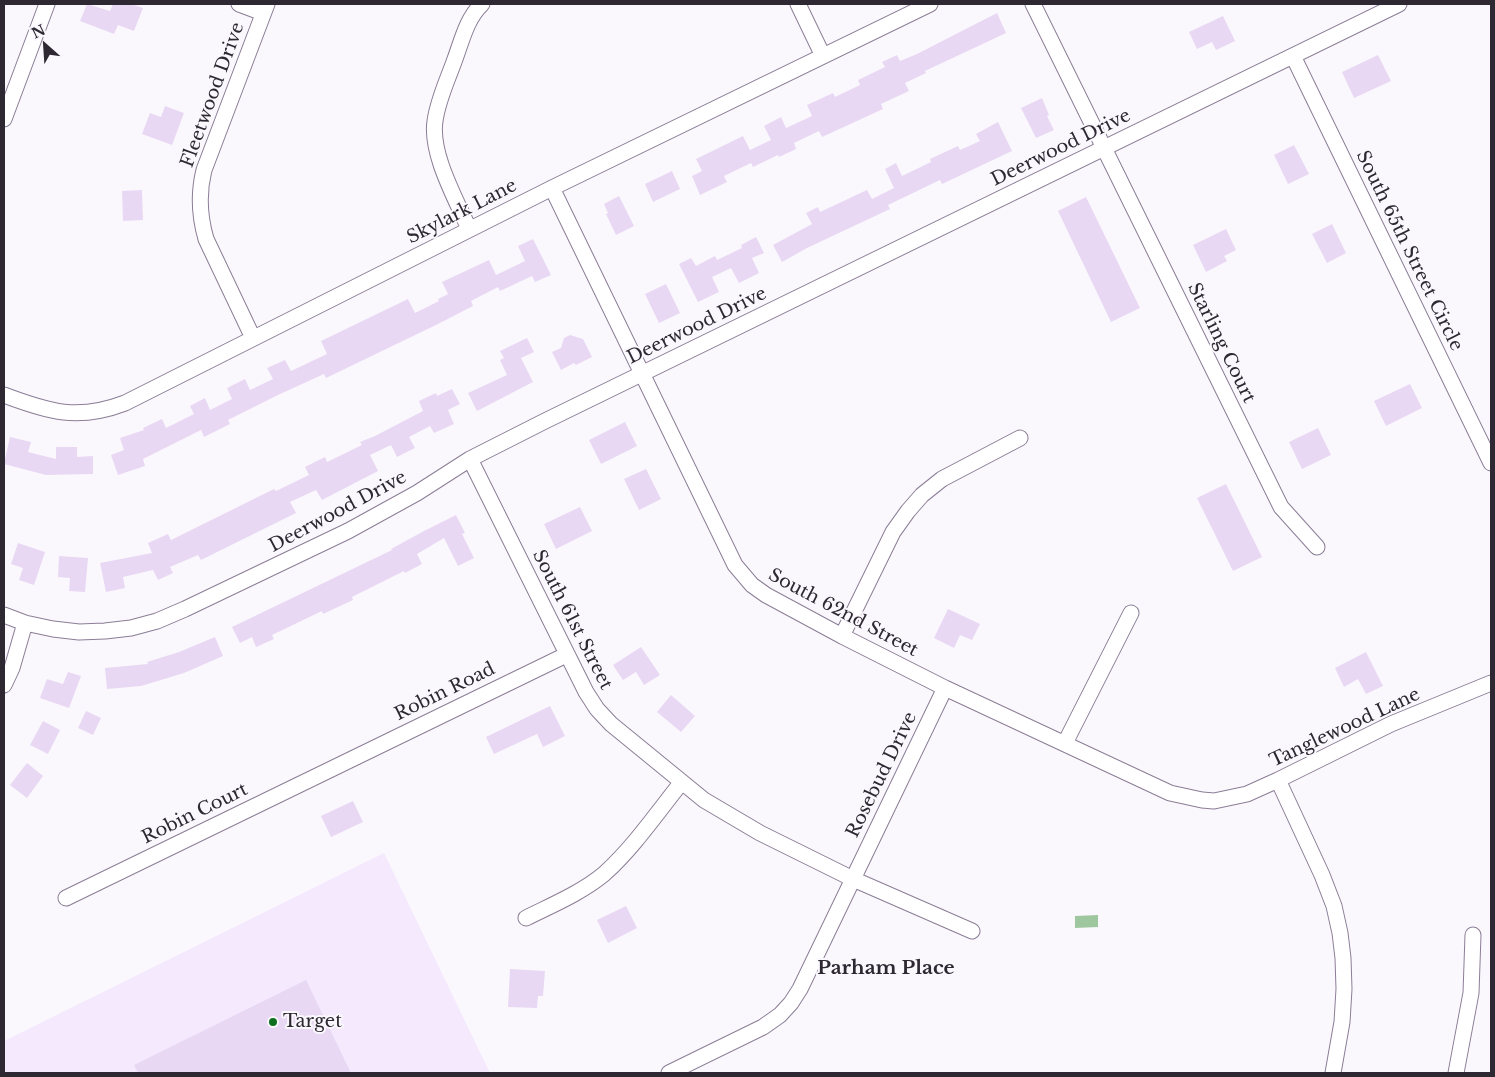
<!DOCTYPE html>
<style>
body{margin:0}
#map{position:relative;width:1495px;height:1077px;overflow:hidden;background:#fbf8fd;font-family:"Libre Baskerville",serif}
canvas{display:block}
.frame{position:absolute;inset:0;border:5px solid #2e2832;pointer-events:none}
.north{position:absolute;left:20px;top:20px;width:50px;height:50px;-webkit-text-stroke:4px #fbf8fd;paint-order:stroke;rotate:334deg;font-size:14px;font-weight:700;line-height:20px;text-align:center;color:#2e2832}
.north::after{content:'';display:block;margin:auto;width:18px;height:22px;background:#2e2832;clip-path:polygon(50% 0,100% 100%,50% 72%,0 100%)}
</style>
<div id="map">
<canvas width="1495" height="1077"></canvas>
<div class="frame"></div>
<div class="north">N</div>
</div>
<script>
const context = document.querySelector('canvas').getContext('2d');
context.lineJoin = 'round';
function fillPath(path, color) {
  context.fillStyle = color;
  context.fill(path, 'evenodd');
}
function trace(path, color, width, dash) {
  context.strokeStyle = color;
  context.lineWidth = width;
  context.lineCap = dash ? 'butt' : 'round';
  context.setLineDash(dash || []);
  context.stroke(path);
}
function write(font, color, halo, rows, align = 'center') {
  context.font = font + ' "Libre Baskerville",serif';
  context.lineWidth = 4;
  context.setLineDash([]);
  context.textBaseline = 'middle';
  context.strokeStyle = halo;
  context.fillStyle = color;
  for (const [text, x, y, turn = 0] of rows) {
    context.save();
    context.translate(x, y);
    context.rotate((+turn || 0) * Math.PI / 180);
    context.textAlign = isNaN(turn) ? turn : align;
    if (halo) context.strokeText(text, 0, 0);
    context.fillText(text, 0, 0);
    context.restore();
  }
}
const built = new Path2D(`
 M384,853L490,1073H4V1041Z`);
const water = new Path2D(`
 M1098,915V927L1075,928V916Z`);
const building = new Path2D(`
 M87,4L110,11L113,4H131L143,8L134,31L118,25L114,34L80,21Z
 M997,13L1006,33L925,71L926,73L905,83L909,91L881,104L883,109L822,137L819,131L794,143L796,149L779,157L778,155L753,167L751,163L724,176L727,182L700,195L692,176L702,171L696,159L743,136L750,150L771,140L764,126L781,117L786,128L812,116L807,105L833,93L835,97L860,85L858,80L885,67L882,62L897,55L900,61L917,54Z
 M1223,16L1235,41L1216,50L1212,42L1197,49L1189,32Z
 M1378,55L1391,81L1354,98L1342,72Z
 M1042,98L1049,115L1047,116L1054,130L1036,138L1021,108Z
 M165,106L184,113L172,145L142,134L150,113L161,117Z
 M998,122L1012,151L942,184L940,180L888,205L890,209L807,248L782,262L773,245L812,224L806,213L818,207L820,212L867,190L872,199L894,188L885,169L896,163L902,176L931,162L930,159L958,146L960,150L980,141L976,134Z
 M1294,145L1309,174L1288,184L1274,155Z
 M672,171L680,189L653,202L645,184Z
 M142,190L143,220L123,221L122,191Z
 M619,196L634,226L616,235L606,214L608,213L604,204Z
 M1086,197L1140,308L1111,322L1058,211Z
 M1332,224L1346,253L1327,263L1312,234Z
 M1226,229L1236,250L1224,256L1227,261L1206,272L1193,245Z
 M756,237L764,253L752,258L759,273L739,283L731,268L712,277L719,292L698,302L679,264L691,258L696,266L715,256L717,260L742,248L741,245Z
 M533,239L551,275L535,282L532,276L500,291L498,287L471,301L473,306L436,325L326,378L324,374L278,395L228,420L230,424L204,437L201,430L143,459L145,466L118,475L111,455L124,450L120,438L144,430L143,428L162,419L166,428L194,414L190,406L205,398L210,410L232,399L227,388L245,379L250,390L273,379L267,368L285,360L291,371L327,354L321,341L408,299L415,313L439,301L438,299L448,294L442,282L489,260L496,275L525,261L518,246Z
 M666,284L680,313L659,323L645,294Z
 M570,335L583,339L592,357L576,365L574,363L561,370L552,352L561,348L564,338Z
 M527,338L534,352L521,358L533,382L477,411L468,393L507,375L500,360L504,358L500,351Z
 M1410,384L1422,408L1386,426L1374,401Z
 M452,389L460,404L448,410L454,424L434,433L430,426L409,437L415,448L397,457L391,445L370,455L378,471L322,500L316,490L290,502L296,513L201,560L198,555L170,567L173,573L158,580L153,570L123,577L125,588L106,592L100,563L152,553L148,543L168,534L171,540L274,489L276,491L309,475L305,467L325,457L327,462L362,445L360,442L375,436L423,411L419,401L436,393L437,396Z
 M625,422L637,446L601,464L589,440Z
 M1318,428L1331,455L1302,469L1289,442Z
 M10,437L31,442L28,452L56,459V447H77V457L93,456V474L46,475L4,464Z
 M646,469L661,499L639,510L624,479Z
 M1226,484L1262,557L1233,571L1197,498Z
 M580,507L592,531L556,549L544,524Z
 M456,515L465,533L462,534L474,558L458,566L444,538L417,554L422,564L405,573L404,571L352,597L353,600L323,614L322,611L272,635L274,639L256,647L252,637L240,643L232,627L392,550L391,549L424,531Z
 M18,543L45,552L34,585L19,580L23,568L11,564Z
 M59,556L88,558L85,592L69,591L70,578L58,577Z
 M948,609L980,624L972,640L960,635L954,648L934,638Z
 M215,637L223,656L184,673L141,686L107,689L105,668L148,664L147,662L179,652Z
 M641,647L660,675L644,685L636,672L623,680L613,665Z
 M1366,652L1383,686L1366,694L1358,679L1344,687L1335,668Z
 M68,672L81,676L69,708L40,698L47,679L63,684Z
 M671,695L695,716L681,732L657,712Z
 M550,706L565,736L543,747L537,734L494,754L486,737Z
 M86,711L101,718L93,735L78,728Z
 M43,721L60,730L48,754L30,745Z
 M27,763L43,776L27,798L10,785Z
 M353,801L363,822L331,837L321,816Z
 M626,906L637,928L608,943L597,920Z
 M510,969L545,971L543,996H538L537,1008L508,1007Z
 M306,980L351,1073H138L134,1065Z`);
const minor = new Path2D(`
 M239,4L263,13
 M798,4L823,56
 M1033,4L1281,507L1317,547
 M1293,56L1491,463
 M4,119L47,4
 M552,188L735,565L752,585L766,595L842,636L945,688L1170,793L1202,800L1214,801L1247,794L1278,780L1391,724L1491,683
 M469,229C456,199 430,154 435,121C438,99 448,79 455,59C462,40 467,18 482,4
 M253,338L206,239C199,215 198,194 204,170L267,4
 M4,395C49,412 78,421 125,403L552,188L930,4
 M470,459L586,692L597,709L611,724L704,800L760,833L853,879L972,931
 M4,615L25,623L53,629L79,632L105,631L131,628L157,621L185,609L348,531L417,493L470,459L545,421L1399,4
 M842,636L893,532L908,511L922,495L942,479L1020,438
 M4,685L12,668L25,623
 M1065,743L1131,613
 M1278,780L1322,875L1334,906L1340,933L1343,958L1344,989L1342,1022L1333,1073
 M66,898L566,655
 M526,918C552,905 581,893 604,874C633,848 657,813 681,783
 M669,1073L763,1027L780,1015L791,1003L800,989L945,688
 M1456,1073L1471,993L1473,935`);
const markers = [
 [273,1022,5,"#0e6f1e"]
];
const streetNames = [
 ["Fleetwood Drive",213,95,-70],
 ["Deerwood Drive",1061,148,-26],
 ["Skylark Lane",462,212,-27],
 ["South 65th Street Circle",1409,251,64],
 ["Deerwood Drive",697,326,-26],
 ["Starling Court",1221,343,64],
 ["Deerwood Drive",338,512,-28],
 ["South 62nd Street",843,613,28],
 ["South 61st Street",572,620,63],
 ["Robin Road",445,692,-26],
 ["Tanglewood Lane",1345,728,-25],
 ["Rosebud Drive",882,775,-64],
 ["Robin Court",195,814,-26]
];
const poiNames = [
 ["Target",283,1022]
];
const neighbourhoodNames = [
 ["Parham Place",886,969]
];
fillPath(built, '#f4e9fd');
fillPath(water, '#9fc79f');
fillPath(building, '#e8d8f4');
trace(minor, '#8b7d96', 17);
trace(minor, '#fff', 15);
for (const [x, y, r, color] of markers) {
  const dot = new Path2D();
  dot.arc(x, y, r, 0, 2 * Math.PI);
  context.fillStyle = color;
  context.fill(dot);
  trace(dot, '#fbf8fd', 2);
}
write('18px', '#2e2832', '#fbf8fd', streetNames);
write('18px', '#2e2832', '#fbf8fd', poiNames, 'left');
write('bold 19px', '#2e2832', '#fbf8fd', neighbourhoodNames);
</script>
